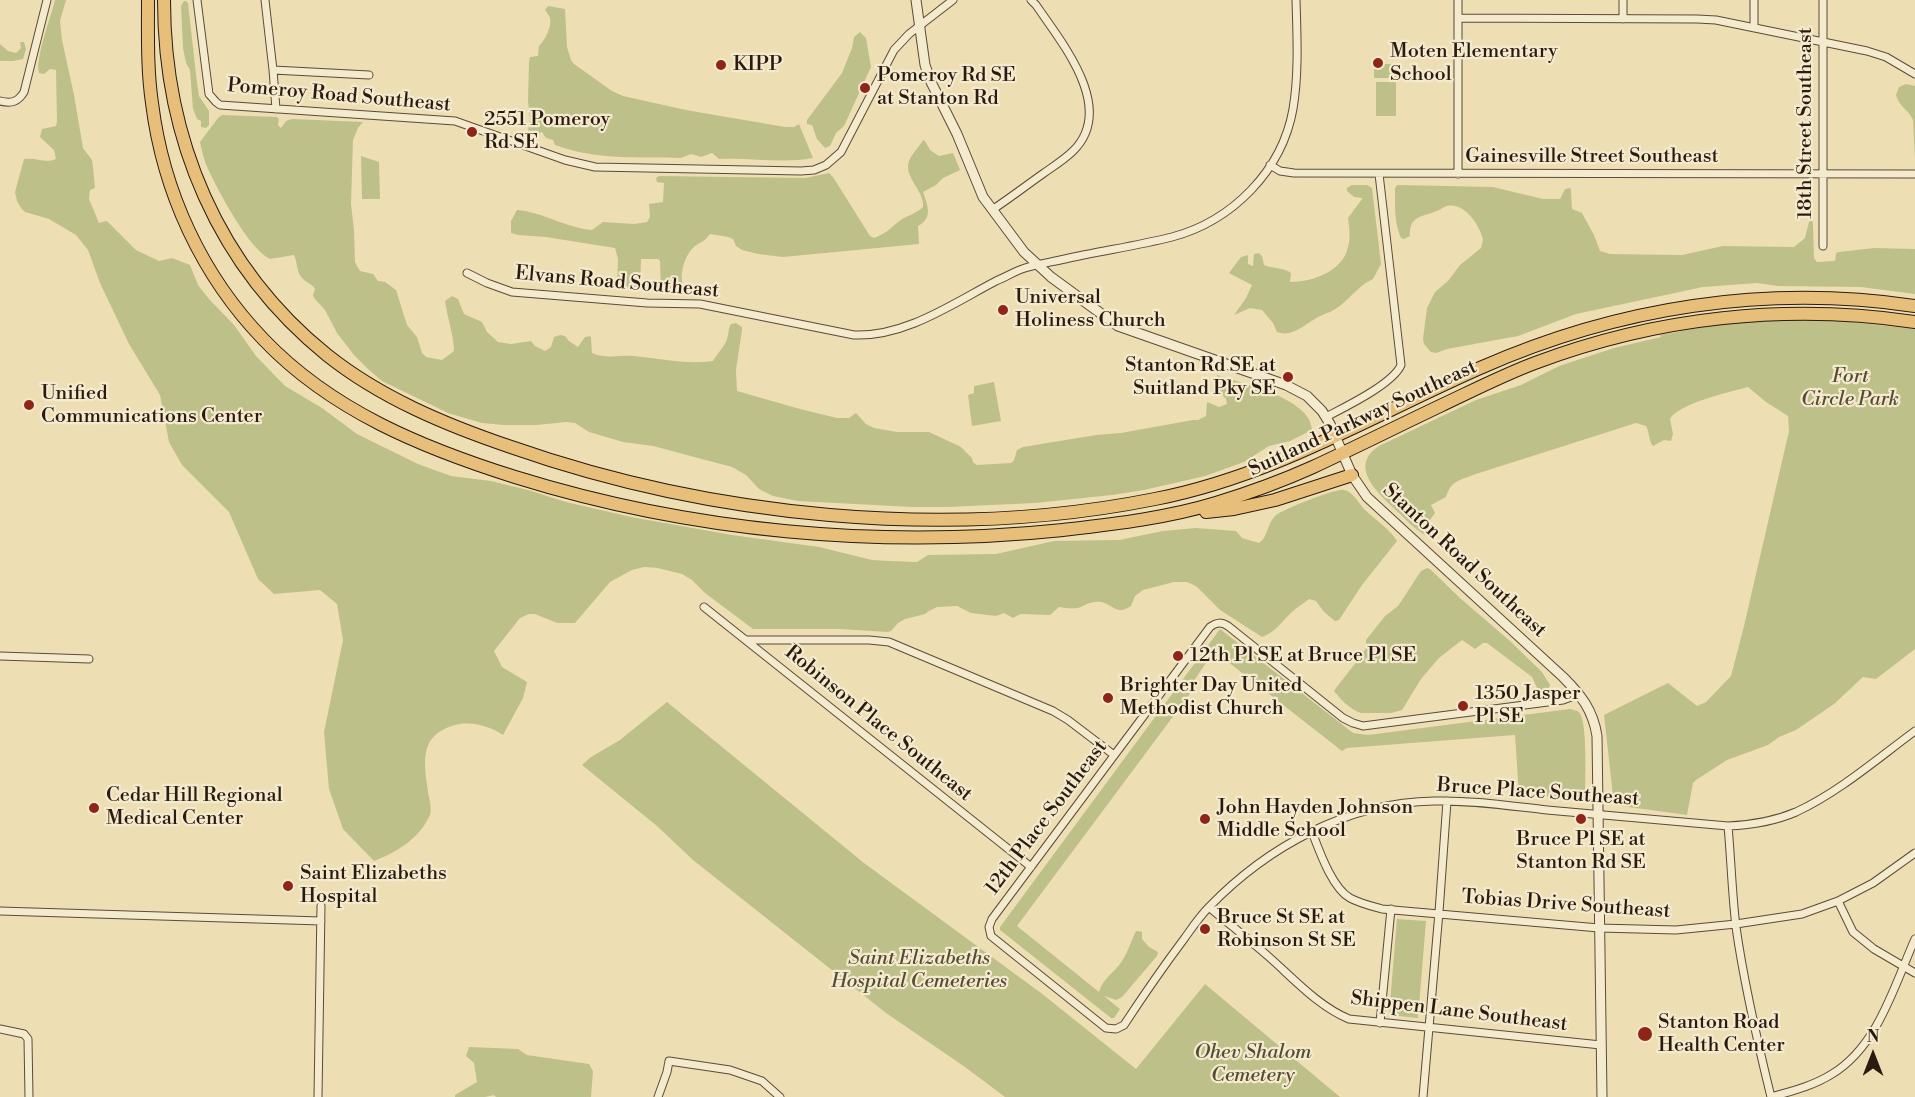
<!DOCTYPE html>
<style>
body{margin:0}
#map{position:relative;width:1915px;height:1097px;overflow:hidden;background:#eedeb4;font-family:"Libre Bodoni",serif}
canvas{display:block}
.north{position:absolute;left:1843px;top:1025px;width:60px;height:60px;-webkit-text-stroke:4px #f4eace;paint-order:stroke;rotate:0deg;font-size:16px;font-weight:700;line-height:24px;text-align:center;color:#2a1a0f}
.north::after{content:'';display:block;margin:auto;width:21px;height:27px;background:#2a1a0f;clip-path:polygon(50% 0,100% 100%,50% 72%,0 100%)}
</style>
<div id="map">
<canvas width="1915" height="1097"></canvas>
<div class="north">N</div>
</div>
<script>
const context = document.querySelector('canvas').getContext('2d');
context.lineJoin = 'round';
function fillPath(path, color) {
  context.fillStyle = color;
  context.fill(path, 'evenodd');
}
function trace(path, color, width, dash) {
  context.strokeStyle = color;
  context.lineWidth = width;
  context.lineCap = dash ? 'butt' : 'round';
  context.setLineDash(dash || []);
  context.stroke(path);
}
function write(font, color, halo, rows, align = 'center') {
  context.font = font + ' "Libre Bodoni",serif';
  context.lineWidth = 4.5;
  context.setLineDash([]);
  context.textBaseline = 'middle';
  context.strokeStyle = halo;
  context.fillStyle = color;
  for (const [text, x, y, turn = 0] of rows) {
    context.save();
    context.translate(x, y);
    context.rotate((+turn || 0) * Math.PI / 180);
    context.textAlign = isNaN(turn) ? turn : align;
    if (halo) context.strokeText(text, 0, 0);
    context.fillText(text, 0, 0);
    context.restore();
  }
}
const green = new Path2D(`
 M55,0H66L60,21L62,40L74,95L83,148L92,160L93,167L95,188L90,190L89,199L99,223L106,221L108,222L136,250L159,261L172,258L190,265L198,285L209,299L234,325L256,356L285,386L322,408L357,434L418,464L451,476L491,481L528,490L566,502L631,517L732,535L819,547L872,560L889,561L917,562L928,555L996,554L1054,541L1119,540L1163,531L1196,528L1236,531L1242,538L1259,543C1268,537 1267,524 1275,516C1282,510 1336,488 1344,490C1352,491 1359,503 1364,509C1374,519 1390,529 1397,541L1362,585L1339,620L1335,621L1324,612L1316,601L1309,599C1303,604 1297,607 1293,611C1283,620 1275,633 1262,637L1220,610L1196,586L1187,582H1174L1143,590L1135,596L1131,606C1117,616 1112,604 1101,602C1090,601 1087,605 1078,608C1071,609 1065,608 1059,607L1050,615L1020,614L1013,618L1004,613L996,616L971,613L957,606L937,607L929,611L925,614L905,619L898,623L891,631L888,632L840,629H753L705,593L692,580L682,574L658,568L644,567L632,570L610,582L575,623H557L535,614H529L520,618L494,651L502,667L527,682L523,698L503,735C490,726 470,721 455,725C416,736 425,766 429,797C430,803 432,810 430,815C419,839 397,852 374,861L343,829L329,789L324,732L343,640L337,604L320,590L274,594L258,579L229,512L182,465L169,442L160,395L129,344L100,283L88,250L76,235L49,219L25,212L21,208L17,201L15,192L24,159C36,157 45,164 56,159L54,150L40,137L42,129L56,126L57,121L56,70L50,69L44,74L39,73C35,58 51,17 55,0Z
 M184,1H186L188,3L197,83L199,96L209,111V125L206,128L201,127V121L197,119L193,109L190,70L186,63L183,48L181,6Z
 M548,6L565,9L567,47L571,60L574,64L612,91L623,96L686,110L785,127H794L799,124L813,158C782,164 750,157 719,159L712,153L701,157L691,154L681,158C638,157 595,160 555,145L553,140L546,138L542,132L534,135L530,134L528,131L530,119L528,101L529,62L530,57L538,56L539,46C545,40 552,27 550,18C549,15 547,13 545,10Z
 M860,32L866,38L871,67L844,126L836,133L830,146L825,148L817,139L812,125L807,124V120L842,73L852,48L854,37Z
 M20,42H24L26,49L23,59L13,61H0V44L8,51L16,53L21,48Z
 M1374,64H1397V78H1374Z
 M1376,82H1396V116H1376Z
 M1906,84L1915,86V159L1913,120C1909,110 1899,107 1896,95L1899,87Z
 M222,115L277,117L279,119L278,125L281,128L286,121L292,119L363,122L358,128L353,140L351,204L354,230L355,262L360,271L373,274L378,281L385,282L396,290L407,325L417,337L422,353L426,357L442,360L454,351C454,337 447,316 445,301L452,296L458,299L464,314L482,322L487,332L498,342L511,344L531,341L535,346L545,351L551,347L554,337L560,335L565,336L569,341L578,347L585,337L590,336L591,338L592,353C605,359 619,355 633,356C660,358 686,365 713,361C717,354 725,346 727,339C729,333 728,329 731,324L736,323L742,327V330L736,370L737,391L800,409L837,418H849L856,413L866,424L874,428L897,432H929L942,438L961,447L972,458L973,462L977,465L1011,463L1014,460L1017,450L1023,447L1096,435L1121,433L1193,420H1198L1206,416L1207,402L1219,407L1227,404L1226,399L1218,391L1217,375C1243,384 1311,398 1312,430L1290,441L1269,446L1244,462L1205,476L1144,490L1112,495L1035,503L948,507H912L798,501L773,496L759,489L746,475L732,467L653,446L623,442L589,432L575,423L567,422L536,425H504L482,423L448,413L382,381L369,370L354,355L337,333L325,310L314,298L313,295L315,289C311,283 308,284 303,279C296,273 298,263 294,255L270,259C248,248 219,192 208,169C204,161 202,151 200,142L218,118Z
 M923,140L925,141L930,150L939,156L953,153L960,170L943,178L936,185L923,192C928,206 933,218 918,226L919,244L783,257L758,254L742,250L736,246L733,239L728,237L710,234C703,243 702,241 695,246C685,254 678,276 684,287L682,291L678,293L661,291L660,261L658,259H641L640,289L617,286L618,259L615,248L546,237L518,235L511,233V221L517,210C543,212 566,228 592,230L603,222L634,224L647,222L650,217L649,204L663,202L664,183L657,182L656,178L659,176L805,178L829,173L833,177L870,236L874,238C887,233 888,230 898,222C905,216 916,214 923,207C925,191 903,177 909,161C911,155 919,147 923,140Z
 M361,156L379,162L380,199H362Z
 M1352,185H1367L1372,188L1381,264L1373,279C1361,284 1351,297 1341,305C1334,311 1327,313 1320,316C1306,323 1293,338 1277,332L1273,323L1262,310L1250,308L1234,315L1246,298L1252,285L1229,273L1241,257L1248,255V264L1253,266L1254,254L1259,253L1262,256L1264,265C1273,269 1283,267 1291,273L1290,282C1313,282 1343,271 1348,247C1351,237 1349,227 1348,218L1362,199V198L1354,197L1347,191V188Z
 M1397,185L1493,187L1543,199H1560L1565,189L1570,188L1571,190L1572,209L1582,213L1594,235L1600,251L1610,254L1682,255L1723,246L1794,247L1805,238L1809,222L1812,220L1813,224L1814,258L1817,262L1835,261L1836,253L1839,252L1874,248L1915,249V294L1861,287L1778,286L1757,283L1703,287L1576,314L1518,336L1447,349L1436,353L1431,352L1424,344L1423,339L1427,308L1435,292L1448,281L1460,265L1481,248L1483,239C1479,225 1465,202 1447,206C1443,207 1439,211 1434,212C1420,217 1409,217 1410,236L1404,239L1401,238C1394,223 1395,204 1395,188Z
 M1764,320H1832L1915,329V649L1876,679L1863,677L1834,704L1796,730L1779,737L1768,745L1727,760L1696,780L1693,783L1687,815L1614,805L1604,715L1668,683L1697,706L1706,702L1731,676L1744,626L1789,431L1788,416L1766,402L1748,387C1730,392 1677,404 1670,419L1673,434L1671,441L1664,440L1653,446C1648,440 1650,433 1646,426L1636,423L1476,474C1461,480 1451,480 1446,497L1431,505L1435,513L1427,524V533L1425,535C1416,530 1407,521 1400,514C1381,496 1346,467 1379,446L1476,400L1521,385L1559,366L1614,348L1661,337L1660,335L1721,324Z
 M994,382L1001,421L972,426L968,395L974,393V386Z
 M1427,568L1430,569L1460,598L1510,641L1542,672L1550,685L1548,692L1544,695L1540,694L1532,677L1487,643H1483L1475,649L1462,640L1439,658L1421,679L1402,710L1391,713H1361C1351,710 1340,699 1334,691L1336,688L1361,656L1366,648V640L1385,616L1398,606L1421,571Z
 M1220,629L1353,733L1368,735L1570,709C1573,710 1576,710 1579,712C1588,722 1585,783 1585,799L1584,800L1519,794L1515,735L1347,748L1342,751L1214,651L1189,688L1192,691L1017,926L1099,992C1102,979 1115,972 1122,961C1128,952 1131,941 1136,931L1142,932V939L1149,947L1158,952L1157,956L1122,997L1116,1000L1104,996L1120,1009L1114,1018H1111L1000,930V927Z
 M667,702L864,863L1041,993L1136,1069L1205,984L1340,1097H1005L965,1067L886,1013L693,860L657,826L582,765L591,757L620,740Z
 M1397,919L1426,921L1418,1018L1389,1015Z
 M469,1047L518,1049L527,1055L589,1064L593,1071L591,1097H496L494,1095L485,1097H455V1095L477,1082L474,1063L466,1056Z`);
const minor = new Path2D(`
 M197,0L209,94L216,102L220,105L455,121L565,160L595,167L801,171L814,170L826,165L841,152L894,50L909,34L953,0
 M265,0L273,70L276,109
 M1623,0V19
 M1754,0V28
 M1458,18L1697,19L1716,20L1867,51L1886,57L1915,74
 M273,70L369,75
 M0,101C11,104 18,102 24,92L47,0
 M1270,165L1280,171L1294,173L1915,174
 M1458,174V0
 M992,210C1010,198 1027,185 1044,173C1054,166 1065,159 1073,151C1117,108 1061,42 1036,5L1031,0
 M1823,246V0
 M467,273L487,283L512,292L647,303L700,304L854,335C905,337 952,304 996,281C1006,277 1015,271 1025,268C1038,264 1052,262 1065,259C1100,251 1136,246 1172,237C1232,221 1282,171 1293,109C1299,73 1297,36 1296,0
 M1326,417C1345,407 1393,384 1401,365L1379,174
 M704,607L1031,867
 M747,640H869L889,642L1053,711L1068,720L1114,755
 M0,656L89,659
 M1579,694L1563,700L1363,726L1353,723L1343,718L1228,626C1221,622 1217,622 1210,627L992,919L989,927L991,936L1106,1028L1116,1029L1124,1025C1143,996 1163,967 1184,939C1192,928 1199,917 1209,907C1267,847 1348,802 1434,801C1471,800 1510,806 1547,810C1608,815 1668,821 1728,826C1751,825 1775,821 1796,812C1839,792 1877,759 1915,731
 M1728,826C1731,859 1732,893 1736,927C1744,984 1757,1040 1771,1097
 M1312,832C1319,850 1332,888 1350,898C1359,903 1371,906 1382,909L1599,928L1676,930L1736,924L1802,914L1838,901L1873,883L1915,853
 M1838,901L1853,932L1874,949L1915,973
 M1209,907C1229,924 1250,940 1269,957C1294,979 1318,1006 1349,1019L1601,1045
 M0,911L321,921
 M1380,1023L1391,909
 M0,1029L24,1034L28,1039L29,1097
 M318,1097L321,906
 M658,1097L667,1072L669,1061L730,1070L762,1081L780,1097
 M1423,1097L1439,912L1447,801
 M1771,1097C1792,1091 1813,1086 1832,1074C1878,1046 1894,986 1915,939`);
const tertiary = new Path2D(`
 M916,0L925,65L931,82L957,134L983,197L1024,252L1051,277L1118,326L1286,385L1307,396L1322,411L1330,424L1352,475L1367,497L1563,677C1581,695 1593,710 1597,736L1602,1097`);
const trunk = new Path2D(`
 M148,0C148,34 147,69 152,103C163,192 202,276 264,340C332,411 423,448 515,477C692,532 879,549 1063,530C1114,524 1167,518 1216,503C1249,493 1282,481 1313,467C1356,447 1398,426 1440,406C1472,391 1503,375 1535,363C1657,317 1787,303 1915,322
 M164,0C164,139 218,267 327,355C381,398 446,425 511,447C711,517 946,541 1155,499C1273,476 1371,416 1480,368C1618,307 1766,284 1915,306
 M1206,512L1234,509L1275,500L1352,475`);
const markers = [
 [1378,63,6,"#8f2418"],
 [721,65,6,"#8f2418"],
 [865,88,6,"#8f2418"],
 [472,132,6,"#8f2418"],
 [1003,310,6,"#8f2418"],
 [1288,377,6,"#8f2418"],
 [29,405,6,"#8f2418"],
 [1178,656,6,"#8f2418"],
 [1108,698,6,"#8f2418"],
 [1463,706,6,"#8f2418"],
 [94,808,6,"#8f2418"],
 [1205,819,6,"#8f2418"],
 [1581,819,6,"#8f2418"],
 [288,886,6,"#8f2418"],
 [1205,929,6,"#8f2418"],
 [1645,1034,8,"#8f2418"]
];
const poiNames = [
 ["Moten Elementary",1390,52],
 ["School",1390,75],
 ["KIPP",733,65],
 ["Pomeroy Rd SE",877,76],
 ["at Stanton Rd",877,99],
 ["2551 Pomeroy",484,120],
 ["Rd SE",484,143],
 ["Universal",1015,298],
 ["Holiness Church",1015,321],
 ["Stanton Rd SE at",1276,366,"right"],
 ["Suitland Pky SE",1276,389,"right"],
 ["Unified",41,394],
 ["Communications Center",41,417],
 ["12th Pl SE at Bruce Pl SE",1190,656],
 ["Brighter Day United",1120,686],
 ["Methodist Church",1120,709],
 ["1350 Jasper",1475,694],
 ["Pl SE",1475,717],
 ["Cedar Hill Regional",106,796],
 ["Medical Center",106,819],
 ["John Hayden Johnson",1217,808],
 ["Middle School",1217,831],
 ["Bruce Pl SE at",1581,840,"center"],
 ["Stanton Rd SE",1581,863,"center"],
 ["Saint Elizabeths",300,874],
 ["Hospital",300,897],
 ["Bruce St SE at",1217,918],
 ["Robinson St SE",1217,941],
 ["Stanton Road",1658,1023],
 ["Health Center",1658,1046]
];
const streetNames = [
 ["Pomeroy Road Southeast",339,96,5],
 ["18th Street Southeast",1806,123,-90],
 ["Gainesville Street Southeast",1592,157],
 ["Elvans Road Southeast",617,283,5],
 ["Suitland Parkway Southeast",1363,419,-25],
 ["Stanton Road Southeast",1464,561,43],
 ["Robinson Place Southeast",878,724,39],
 ["Bruce Place Southeast",1538,793,4],
 ["12th Place Southeast",1047,818,-53],
 ["Tobias Drive Southeast",1566,905,4],
 ["Shippen Lane Southeast",1459,1012,7]
];
const parkNames = [
 ["Fort",1850,377],
 ["Circle Park",1850,400],
 ["Saint Elizabeths",919,959],
 ["Hospital Cemeteries",919,982],
 ["Ohev Shalom",1253,1053],
 ["Cemetery",1253,1076]
];
fillPath(green, '#bec089');
trace(minor, '#5b4b38', 9);
trace(tertiary, '#5b4b38', 11);
trace(trunk, '#2a1a0f', 14);
trace(minor, '#f4eace', 7);
trace(tertiary, '#f4eace', 9);
trace(trunk, '#e7bf7a', 12);
for (const [x, y, r, color] of markers) {
  const dot = new Path2D();
  dot.arc(x, y, r, 0, 2 * Math.PI);
  context.fillStyle = color;
  context.fill(dot);
  trace(dot, '#f4eace', 2);
}
write('20px', '#2a1a0f', '#f4eace', poiNames, 'left');
write('20px', '#2a1a0f', '#f4eace', streetNames);
write('italic 20px', '#564c34', '#f4eace', parkNames);
</script>
